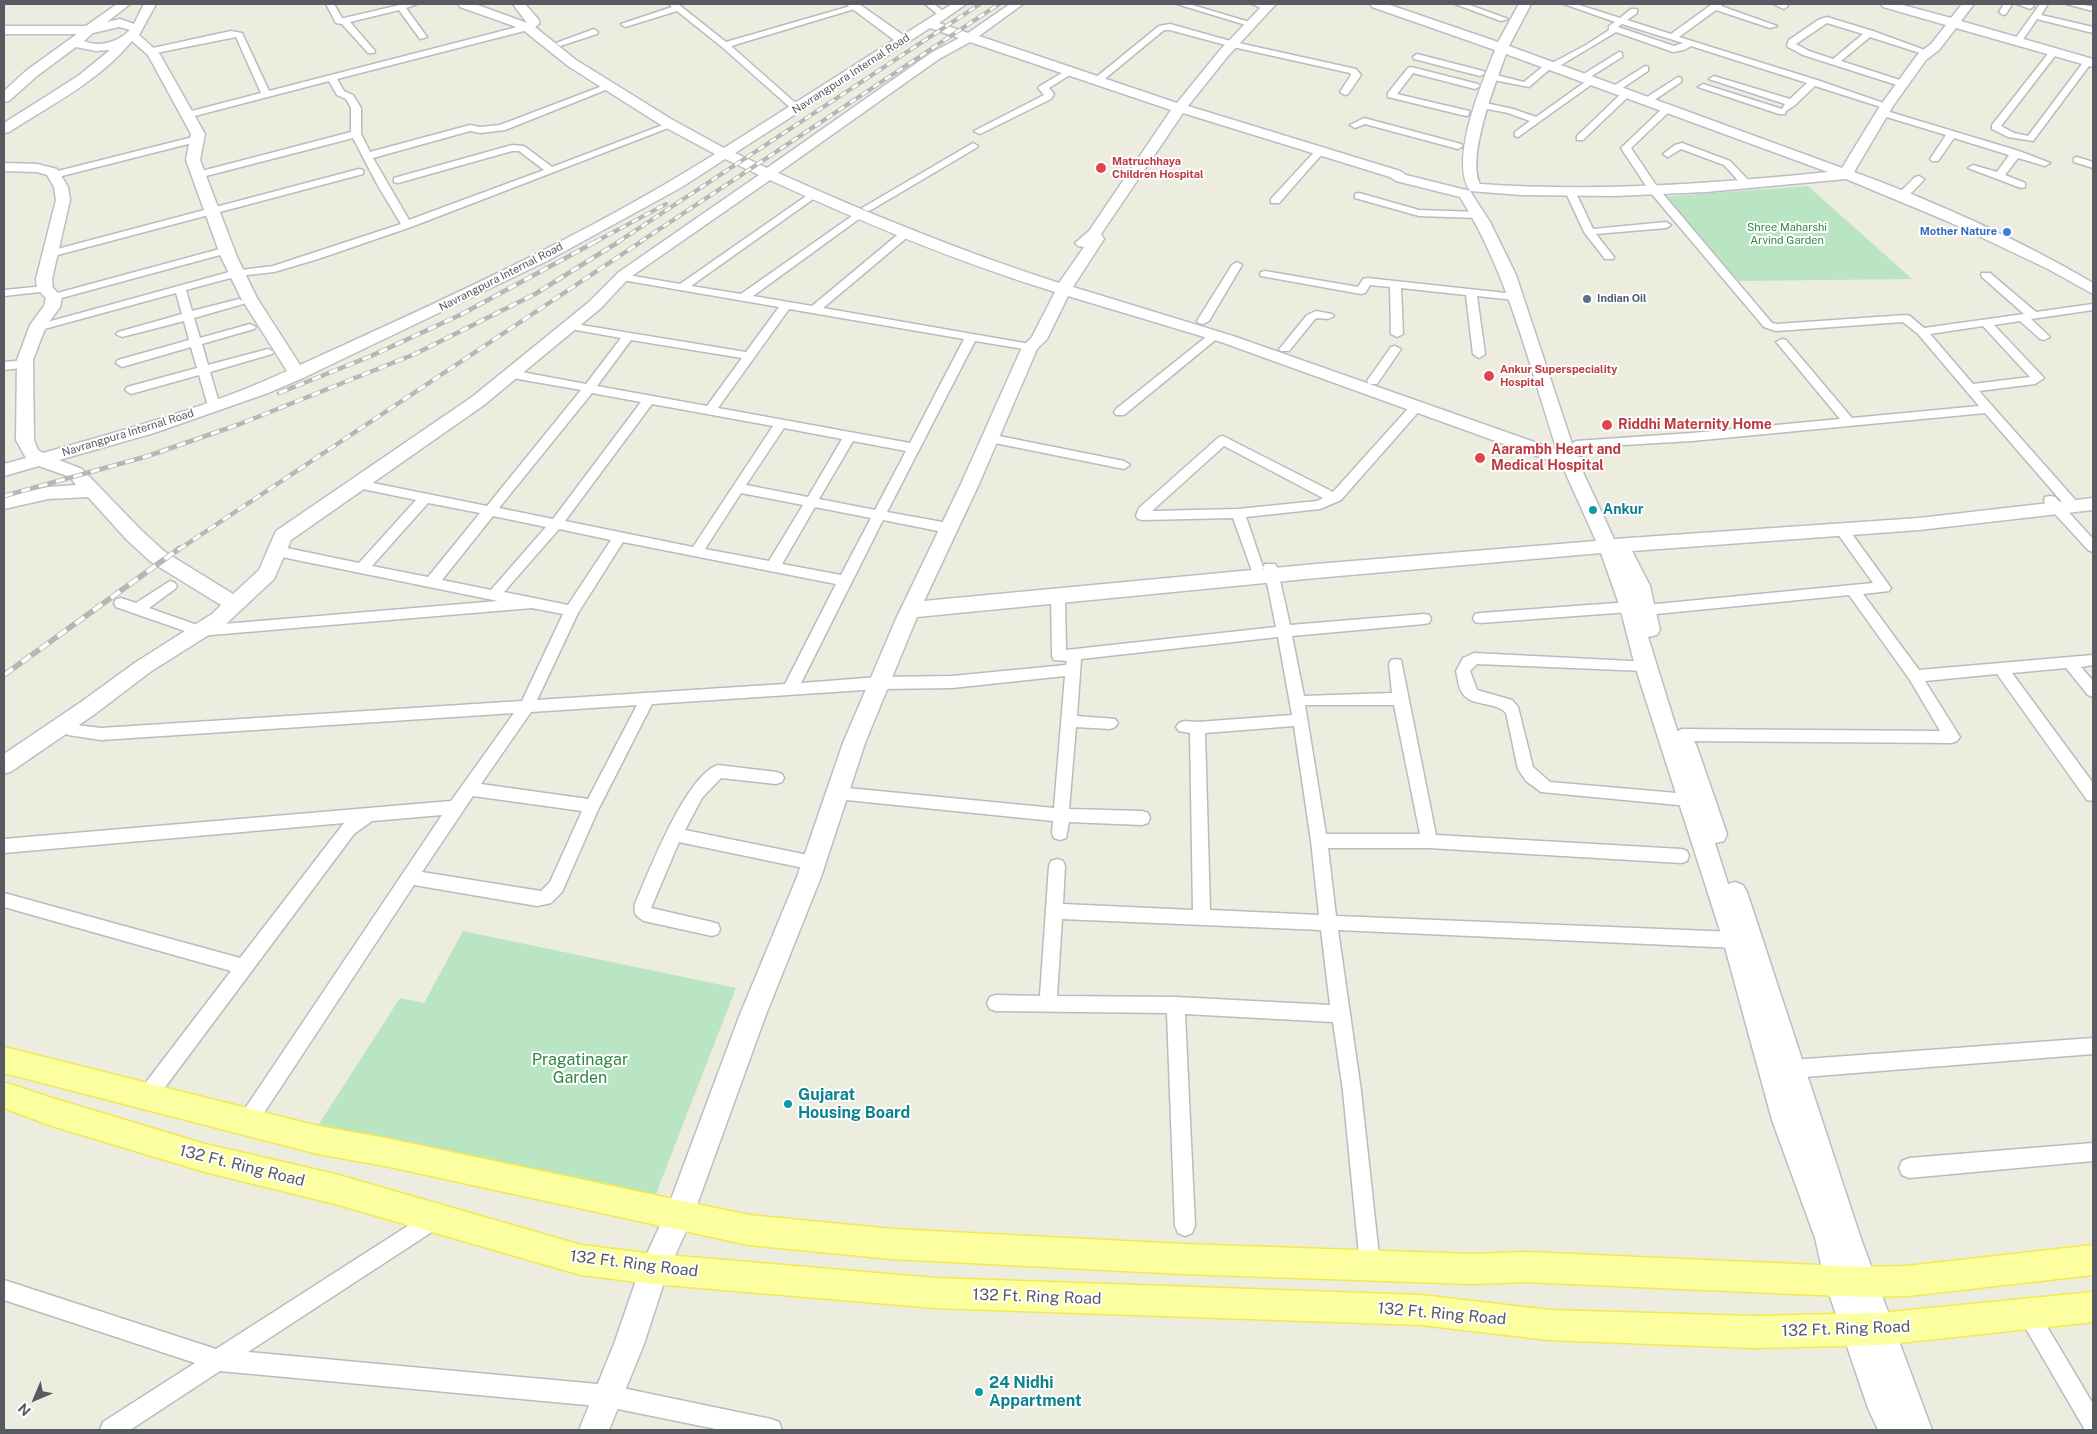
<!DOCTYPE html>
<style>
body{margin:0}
#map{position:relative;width:2097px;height:1434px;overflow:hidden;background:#ececdf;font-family:"Public Sans",sans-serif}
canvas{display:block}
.frame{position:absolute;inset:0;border:5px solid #585a61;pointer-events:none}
.north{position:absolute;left:10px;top:1374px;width:50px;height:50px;-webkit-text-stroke:4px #fff;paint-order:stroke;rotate:225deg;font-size:14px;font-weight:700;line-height:20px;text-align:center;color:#585a61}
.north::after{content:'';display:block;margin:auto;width:18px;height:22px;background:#585a61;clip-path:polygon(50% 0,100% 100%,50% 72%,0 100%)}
</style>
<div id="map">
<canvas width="2097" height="1434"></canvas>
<div class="frame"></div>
<div class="north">N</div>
</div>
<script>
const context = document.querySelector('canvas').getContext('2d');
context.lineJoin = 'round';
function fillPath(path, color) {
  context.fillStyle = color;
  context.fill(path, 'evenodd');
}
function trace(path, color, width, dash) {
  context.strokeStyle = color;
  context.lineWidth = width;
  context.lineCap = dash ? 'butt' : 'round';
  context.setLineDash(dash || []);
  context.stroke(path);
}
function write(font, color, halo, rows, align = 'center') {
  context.font = font + ' "Public Sans",sans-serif';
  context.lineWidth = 4;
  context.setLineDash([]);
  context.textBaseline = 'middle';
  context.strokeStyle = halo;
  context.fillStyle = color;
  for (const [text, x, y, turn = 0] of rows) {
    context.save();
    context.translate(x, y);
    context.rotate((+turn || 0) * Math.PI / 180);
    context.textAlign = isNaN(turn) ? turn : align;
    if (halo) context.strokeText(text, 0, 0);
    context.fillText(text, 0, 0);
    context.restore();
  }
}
const green = new Path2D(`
 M1808,186L1912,279L1739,281L1658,197Z
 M463,931L736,988L654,1199L317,1127L400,998L424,1003Z`);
const street = new Path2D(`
 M326,4H334L342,18H344L404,4H417L406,8L427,37L420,39L399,10L350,22L375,51L374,53H368L342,24L336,23Z
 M669,4H678L726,42L854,5L861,7L731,46L800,107V111H794L722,47L677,11L625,27L621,24L672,7Z
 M925,4H934L948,15L941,17Z
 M1177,4H1189L1256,24L1249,26Z
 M1252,4H1264L1272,8L1268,11Z
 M1455,4H1467L1508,19L1501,21Z
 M1564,4H1576L1620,18L1631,9H1637V13L1627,20L1671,34L1711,5L1723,4L1721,6L1777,26L1770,28L1716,10L1679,37L1817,80L1892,106L1890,108H1884L1815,86L1795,105L1786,111L1785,114H1779L1698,87L1703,84L1706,85L1782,109L1785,104L1709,79L1714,76L1717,77L1790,99L1807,83L1691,46L1684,50L1673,52L1616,32L1556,68H1551L1529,87L1489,79V75L1492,74L1524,82L1547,63H1552L1586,45L1609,30V26L1615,22ZM1622,24L1683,43L1674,46L1618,27Z
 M1773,4H1785L1788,6L1784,9Z
 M2004,4H2012L2006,14L2003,15L1999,12Z
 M2017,4H2031L2034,6L2030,9Z
 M2040,4H2048L2041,15L2093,27V33L2037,19L2022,41H2016L2015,39Z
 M2066,4H2080L2093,7V11Z
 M1827,17L1873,31L1933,53L1932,55H1926L1870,37L1841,61L1906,82L1908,84L1903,87L1803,55L1788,47L1787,45L1789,40L1818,20ZM1827,23L1863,34L1833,59L1809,51L1796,44Z
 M1170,24L1234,42L1356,69L1361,75L1348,94L1345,95L1340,92L1351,75L1350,73L1233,47L1170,30H1164L1101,82H1095V78L1159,26Z
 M521,26L524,27V31L337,79L344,91L353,95L361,108V134L370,152L470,125L480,127L500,125L605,85L608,84L613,87L505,130L480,133L470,131L373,158L409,220L544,170L519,151H512L398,183L394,182V178L512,145L524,146L552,167L668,123L671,122L676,125L411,227L318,259L274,272L238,276L186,290L192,311L239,299L245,302L243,304L194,318L200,338L250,324L256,327L254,329L202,344L208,365L268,349L274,352L272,354L210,372L220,406L218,409H210L208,406L199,375L131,394L125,390L127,387L197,368L191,347L122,367L116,363L118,360L189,340L184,321L122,337L116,334L118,332L182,314L176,293L37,331L31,328L33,326L233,271L273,266L401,224L377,184L353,138L202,177H194V173L351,132V108L346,99L337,95L329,81L187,118L184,117V113L261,93L236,37L151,54L148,53V49L231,31L242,33L269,91Z
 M594,29L598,32L597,34L560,46L556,43Z
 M2054,49L2058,52L2001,126L2014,133L2028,136L2085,60H2091L2092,62L2033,141L2008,137L1992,129V125L2051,50Z
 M1619,52L1622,53V57L1587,79H1581L1579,77Z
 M1417,54L1483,71L1485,73L1480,76L1414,59L1413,57Z
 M1645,66L1648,67V71L1618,91H1612V87Z
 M1411,67L1478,84L1480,86L1475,89L1413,73L1397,94L1469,111V115L1466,116L1388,97V93L1408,68Z
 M1070,68L1073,69V73L1049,88L1054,94L1051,99L982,133L979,134L974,131L1044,95L1038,88L1040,86Z
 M1592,77L1595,78V82L1518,137L1515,136V132L1530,121L1508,113L1478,107L1476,105L1481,102L1513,109L1536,117Z
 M1678,77L1681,78V82L1650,103H1644V99Z
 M1627,90L1630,91V95L1583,140H1577V136L1624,91Z
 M1668,105L1673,108L1671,110L1631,148L1658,188L1772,323L1777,324L1906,315L1910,316L1924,328L2024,314L1982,277L1981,275L1982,273H1990L2036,312L2093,304V310L2031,319L2050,337L2044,340L2040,339L2020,321L1994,325L2044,378L2035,384L1979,391L2079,504L2081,507L2079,510H2069L1985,413L1692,441L1572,448L1570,445L1576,441L1692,433L1840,419L1778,344L1776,342L1782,339L1786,340L1852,418L1979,406L1918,334L1903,322L1776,331L1764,327L1650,192L1621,148L1665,106ZM1983,326L2030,377L1973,384L1930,334Z
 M1883,110L2019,151L2050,163L2045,166L2018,158L2005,175L2025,183V187L2021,188L1968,168L1973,165L1997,172L2009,155L1954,138L1938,161H1932L1930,159L1946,135L1880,115V111Z
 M1364,118L1461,144L1463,146L1458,149L1365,124L1355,128L1350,125Z
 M197,136L202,139L200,141L54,178L49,175L50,173Z
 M973,143L978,146L976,148L871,210L867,211L862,208Z
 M1682,143L1730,161L1752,184L1751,186H1743L1724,165L1681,149L1668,157L1663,154L1675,145Z
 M1320,148L1323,149V153L1279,203H1271V199L1317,149Z
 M2077,157L2093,162V168L2074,162V158Z
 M359,169L363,170V174L54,256H46L45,254L46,252Z
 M1919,176L1924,179L1923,181L1906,198H1898V194L1915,177Z
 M1571,190L1576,193L1593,229L1666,222L1671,225L1666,228L1596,234L1614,257L1613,259H1605L1584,232L1566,193Z
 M812,192L817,195L816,197L691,286L741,294L859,211L864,214L863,216L753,296L812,306L902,231L906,230L911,233L910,235L823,308L1030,344L1036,347L1030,350L975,341L887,512L948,523L953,525L955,528L953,531L948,533L883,520L801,683L879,677L952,676L1066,665L1067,661L1054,660L1052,656L1051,596L1053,592H1063L1065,596L1066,650L1276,627L1264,568L1257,573L1252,571L1233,518L1143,520L1138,519L1136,516L1139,508L1219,437L1223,436L1333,492L1413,403H1421L1423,406L1421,409L1341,500L1320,509L1246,517L1263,567L1265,564H1275L1277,567L1290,625L1424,614L1429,615L1431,619L1429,623L1424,624L1292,636L1304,696L1392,693L1389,664L1391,660L1396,659L1401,660L1436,835L1681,849L1687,851L1689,856L1687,861L1681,863L1429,848H1328L1336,916L1735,932L1741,935L1744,940L1741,945L1735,948L1338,930L1361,1091L1380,1265L1377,1272L1370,1275L1363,1272L1360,1265L1343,1091L1333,1022L1185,1014L1195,1226L1192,1233L1185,1236L1178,1233L1175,1226L1167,1013L996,1011L990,1009L987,1003L990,997L996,995L1040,996L1049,866L1051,861L1057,859L1063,861L1065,866L1063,904L1193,910L1190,733L1179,731L1176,727L1179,723L1184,721L1197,722L1292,715L1278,637L1081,659L1077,716L1115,719L1118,723L1115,727L1110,729L1076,727L1069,809L1142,811L1148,813L1150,818L1148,823L1142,825L1069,822L1066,838L1060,840L1054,838L1052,833L1053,821L837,799L831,798L829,793L831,788L837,787L1054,808L1065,676L952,688L879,689L652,704L598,810L562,892L551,903L537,906L414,885L254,1128L247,1131L240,1128L238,1122L240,1116L442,815L372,821L354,834L154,1102L147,1105L140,1102L138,1096L140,1090L231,971L4,907V893L240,958L344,823L4,853V839L451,801L514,713L101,740L68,735L56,724L59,720L64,718L77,725L101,728L522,701L563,614L532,608L199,636L116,607L114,603L116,599L121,598L136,603L170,581L175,583L177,586L175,589L149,608L200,626L498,601L277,556L272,554L270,551L272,548L277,546L359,563L416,500L353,487L352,484L358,480L487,506L581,390L507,377L505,374L507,371L511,370L586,384L621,338L565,328L563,326L565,324L569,323L746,352L779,307L622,280L617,277L622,274L680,284ZM789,309L964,339L910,443L718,408ZM631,340L742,358L707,406L597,386ZM592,393L641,402L553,519L499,508ZM652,404L773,426L693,547L565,521ZM784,428L842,439L808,497L746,485ZM853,441L906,451L875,510L819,499ZM1224,446L1323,498L1317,501L1238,509L1152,511ZM741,493L803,505L769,561L705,549ZM428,503L480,513L428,577L372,566ZM815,507L871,518L841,575L782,564ZM493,516L546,527L491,590L442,580ZM559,529L611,540L568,605L504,592ZM623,542L836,584L785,684L537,700L578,613ZM637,705L588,799L481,784L531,712ZM1305,705H1394L1420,834H1326ZM1294,726L1311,841L1319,915L1210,910L1205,733ZM473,796L582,811L550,882L541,891L422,872ZM1062,919L1321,930L1330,1005L1176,997L1057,996Z
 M1359,193L1419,210L1478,212L1483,215L1478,218L1419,216L1355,198V194Z
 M227,247L232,250L231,252L54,300L48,297L50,295Z
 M1237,262L1242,265L1209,321L1203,324L1199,323L1197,321L1232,265Z
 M1265,271L1358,287L1363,279L1367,278L1515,294L1521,297L1515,300L1477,296L1485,354L1479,358L1473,354L1466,295L1401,288L1403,334L1397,337L1391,334L1390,287L1370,285L1365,293L1361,294L1261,276L1260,274L1261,272Z
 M45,286L49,287L51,289L49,291L4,296V290Z
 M1316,311L1332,314L1334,316L1328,319L1318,318L1315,319L1289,351H1281L1279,349L1281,347L1307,315Z
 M1215,332L1221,335L1219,337L1124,415H1116L1114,412L1116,409L1211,333Z
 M1395,346L1401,349L1377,384H1369L1367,381L1369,378L1391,347Z
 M25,360L31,364L29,367L4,370V362Z
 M989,434L1124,461L1130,465L1124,469L985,441L983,438Z
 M2050,496L2055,497L2093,539V552L2088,550L2045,503L2044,500L2045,497Z
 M1842,525L1847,527L1891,588L1889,591L1863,594L1919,670L2093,655V665L2081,667L2093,681V697L2088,695L2066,668L2012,673L2093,783V801L2087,800L1997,674L1925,681L1960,737L1957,741L1952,743L1682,741L1677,739L1674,735L1677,731L1682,729L1940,731L1910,680L1849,595L1646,615L1641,614L1639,610L1641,606L1646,605L1873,583L1835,530L1837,527Z
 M1630,602L1635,603L1637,607L1635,611L1630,612L1480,623L1475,622L1473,618L1475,614L1480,613Z
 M1474,653L1650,662L1652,666L1650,670L1645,671L1477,664L1470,671L1477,690L1512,700L1518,707L1533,767L1550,782L1688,794L1694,795L1696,800L1694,805L1688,806L1541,792L1526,781L1518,769L1506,713C1496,701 1472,707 1463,694C1458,688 1458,678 1456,671L1463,658Z
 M718,765L776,772L782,774L784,778L782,782L776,784L721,778L702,798L685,830L813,856L819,858L821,863L819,868L813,870L679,842L651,908L712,922L718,924L720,929L718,934L712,936L644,921C636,916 633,914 635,904C649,872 685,776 718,765Z
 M2093,1038V1054L1792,1078L1786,1075L1783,1069L1786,1063L1792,1060Z
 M2093,1143V1161L1909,1178L1902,1175L1899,1168L1902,1161L1909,1158Z
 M434,1209L441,1212L444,1219L441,1226L248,1352L608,1385L771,1419L779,1422L782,1430H721L608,1407L220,1371L130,1430H100L103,1422L195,1363L4,1300V1280L216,1349Z
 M2029,1305L2036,1308L2093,1404V1430H2085L2022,1322L2019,1315L2022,1308Z`);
const secondary = new Path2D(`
 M117,4H130L107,22L120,19L134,24L144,4H156L139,35L159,53L205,134L200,160L237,257L257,298L300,365C441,301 583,237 715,154L661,125L568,66L522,29L460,7L458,4H475L527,23L513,4H525L539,20V24L535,27L576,60L671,119L724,148L894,40L846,4H859L903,35L952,4H966L939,23L968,33L1010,4H1023L979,36L1177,103L1220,50L1264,4H1276L1228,56L1188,106L1400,171L1406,175L1470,191C1449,159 1482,83 1495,50L1372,7L1370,4H1387L1498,42L1519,4H1531L1509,46L1842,168L1880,106L1918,54L1931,44L1946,25L1883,7L1881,4H1899L1951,18L1962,4H1974L1961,21L2093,59V67L1956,28L1939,50L1926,60L1893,106L1854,172C1936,202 2018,239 2093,283V294L2048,269L1947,221L1846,179L1706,192L1614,196L1521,195L1470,191L1490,222L1516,275L1576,456L1586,459L1589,463L1586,467L1581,468L1614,539L1919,518L2093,498V510L1919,530L1632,551L1650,586L1660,630L1657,635L1648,637L1680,740L1686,738L1694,741L1697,747L1727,834L1724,841L1715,843L1728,884L1735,882L1743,885L1747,892L1861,1239L1932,1430H1878L1868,1408L1825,1282L1815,1238L1772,1120L1723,940L1635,666L1620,607L1601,553L1316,578L917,617L865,743L821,877L765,1017L693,1216L667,1273L644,1344L609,1430H579L614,1344L640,1269L667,1210L739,1017L797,877L843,743L896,619L961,484L1022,347L1032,337L1055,292C957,262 862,222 770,180L629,278L601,308L484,405L291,540L274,579L226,624L150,672L95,714L12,771L4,774V754L81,702L136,662L212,614L221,605L151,562L127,540L88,497L48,499L4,509V497L48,487L76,485L70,477L39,466L4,476V464L26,458L16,440L17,360L30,325L44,306L46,298L37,289L36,279L56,200L54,187L47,175L37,172L4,171V163L37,164L57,169L68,187L70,200L52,279L53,288L62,297L60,307L46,326L33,360L34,440L38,450L43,453C125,430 209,407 287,371L241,298L221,257L186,160L191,134L148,55L132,41C99,81 51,105 9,132L4,133V123L78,76L110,50L96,51L76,47L37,76L9,101L4,102V91L27,70L77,34H4V26H86ZM119,27L130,30C118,42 99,48 84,41L93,33ZM930,28L959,38L931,53L767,168L735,153ZM970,42L1171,110L1089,231L1075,243L1078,246L1084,247L1059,283C963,252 870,214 778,173L939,59ZM1506,54L1828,172C1712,184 1597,192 1480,184C1466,157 1496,82 1506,54ZM1183,113L1390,177L1396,181L1460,197C1508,273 1529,365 1557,450L1233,336L1073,287L1104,239L1101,234ZM725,159L759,175L619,272L589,302L472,397L276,531L259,570L233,594L165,552L141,530L82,469L59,460L154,433L268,393L303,378L547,261L682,187ZM1068,296L1221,342L1562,465L1596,541L1316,564L924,601L979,484L1037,349L1047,339Z`);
const primary = new Path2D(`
 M4,1047L318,1126L385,1138L749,1215L892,1229L1183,1244L1472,1254L1526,1252L1863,1267L1907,1266L2093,1245V1275L1907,1296L1863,1297L1526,1282L1472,1284L1183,1274L892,1259L749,1245L385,1166L318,1154L4,1073Z
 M4,1082L52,1098L205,1144L335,1174L581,1245L654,1254L935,1278L1421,1295L1549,1310L1753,1316L1880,1313L2093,1292V1322L1880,1345L1753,1348L1549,1340L1421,1325L935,1308L654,1284L581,1275L335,1204L205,1172L52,1126L4,1108Z`);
const railFar2 = new Path2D(`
 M595,242L666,204
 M618,242L980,4
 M640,242L999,4`);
const railFar1 = new Path2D(`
 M279,393L371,356L460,315L597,241
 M4,496L148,456L240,424L415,354L535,294L620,241
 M178,550L642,241`);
const rail = new Path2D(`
 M4,675L180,548`);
const markers = [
 [1101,168,6,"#e0444e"],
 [2007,232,5,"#3f7fe0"],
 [1587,299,5,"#5c6f8a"],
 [1489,376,6,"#e0444e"],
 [1607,425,6,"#e0444e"],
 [1480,458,6,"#e0444e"],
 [1593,510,5,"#0f9aa8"],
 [788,1104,5,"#0f9aa8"],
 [979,1392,5,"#0f9aa8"]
];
const farStreetnames = [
 ["Navrangpura Internal Road",851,74,-33],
 ["Navrangpura Internal Road",501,277,-27],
 ["Navrangpura Internal Road",128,433,-17]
];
const farHealthnames = [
 ["Matruchhaya",1112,162],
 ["Children Hospital",1112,175],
 ["Ankur Superspeciality",1500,370],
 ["Hospital",1500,383]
];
const farParknames = [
 ["Shree Maharshi",1787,228],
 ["Arvind Garden",1787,241]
];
const farShopnames = [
 ["Mother Nature",1997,232]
];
const farServicenames = [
 ["Indian Oil",1597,299]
];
const healthNames = [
 ["Riddhi Maternity Home",1618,425],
 ["Aarambh Heart and",1491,450],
 ["Medical Hospital",1491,466]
];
const cultureNames = [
 ["Ankur",1603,510]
];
const nearParknames = [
 ["Pragatinagar",580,1060],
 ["Garden",580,1078]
];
const nearCulturenames = [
 ["Gujarat",798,1095],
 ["Housing Board",798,1113],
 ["24 Nidhi",989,1383],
 ["Appartment",989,1401]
];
const nearStreetnames = [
 ["132 Ft. Ring Road",242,1166,14],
 ["132 Ft. Ring Road",634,1264,7],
 ["132 Ft. Ring Road",1037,1297,2],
 ["132 Ft. Ring Road",1442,1314,5],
 ["132 Ft. Ring Road",1846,1329,-2]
];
fillPath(green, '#bae5c3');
trace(street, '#babbc1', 3);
trace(secondary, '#bcbdc6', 3);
trace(primary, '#f4e84f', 3);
fillPath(street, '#fff');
fillPath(secondary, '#fff');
fillPath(primary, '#fbffa0');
trace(railFar2, '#b5b6b6', 4);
trace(railFar1, '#b5b6b6', 4.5);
trace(rail, '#b5b6b6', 5.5);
trace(railFar2, '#fff', 2.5, [7]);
trace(railFar1, '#fff', 3, [9]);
trace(rail, '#fff', 4, [11]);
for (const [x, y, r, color] of markers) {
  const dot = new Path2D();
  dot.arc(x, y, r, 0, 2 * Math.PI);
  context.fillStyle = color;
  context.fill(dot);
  trace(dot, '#fff', 2);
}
write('11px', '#585a61', '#fff', farStreetnames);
write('bold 11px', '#be3a42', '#fff', farHealthnames, 'left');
write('11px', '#328547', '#fff', farParknames);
write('bold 11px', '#366cbe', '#fff', farShopnames, 'right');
write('bold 11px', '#4e5e75', '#fff', farServicenames, 'left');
write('bold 14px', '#be3a42', '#fff', healthNames, 'left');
write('bold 14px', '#0d838f', '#fff', cultureNames, 'left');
write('16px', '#328547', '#fff', nearParknames);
write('bold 16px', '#0d838f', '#fff', nearCulturenames, 'left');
write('16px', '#585a61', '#fff', nearStreetnames);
</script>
